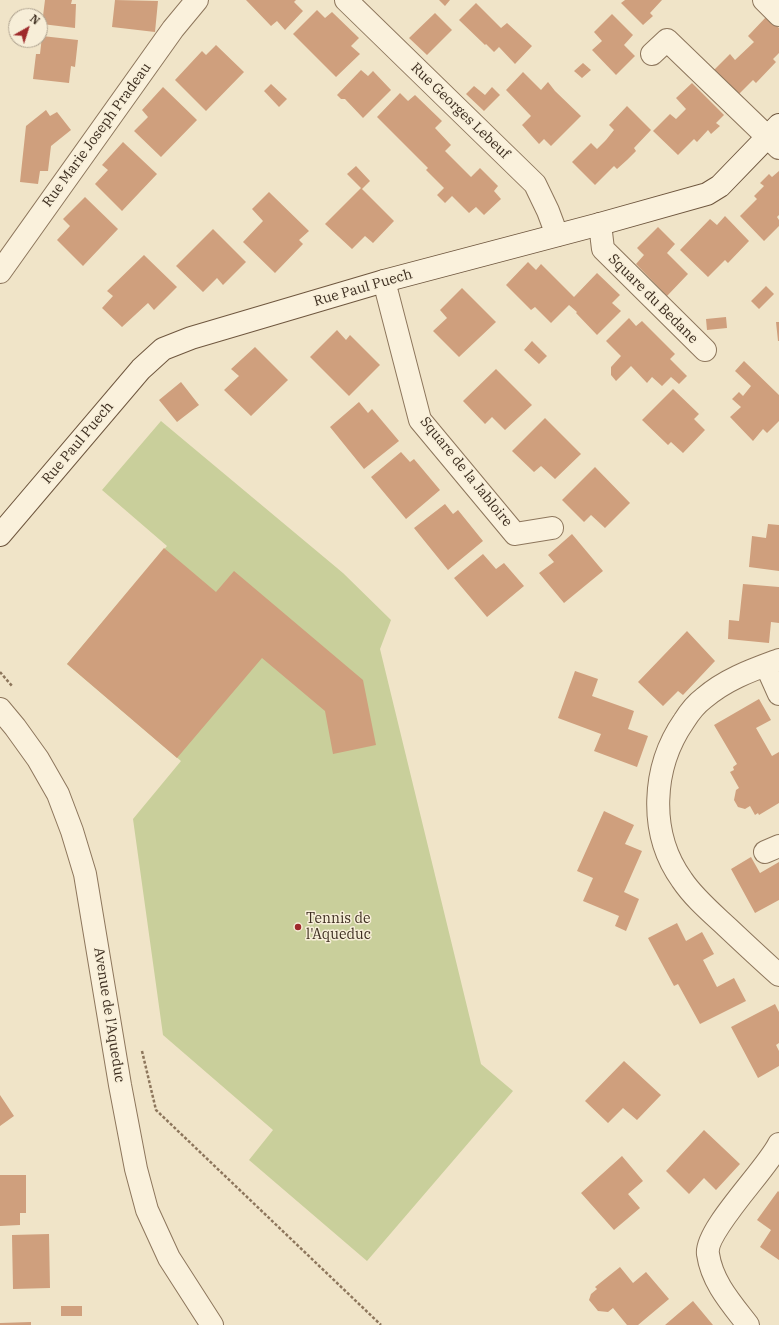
<!DOCTYPE html>
<style>
body{margin:0}
#map{position:relative;width:779px;height:1325px;overflow:hidden;background:#f0e4c8;font-family:"IBM Plex Serif",serif}
canvas{display:block}
.north{position:absolute;left:8px;top:8px;width:40px;height:40px;box-sizing:border-box;background:#f7eed8;border:1px solid #ada18e;border-radius:50%;rotate:39deg;font-size:11px;font-weight:700;line-height:16px;text-align:center;color:#3d2e20}
.north::after{content:'';display:block;margin:auto;width:14px;height:18px;background:#9e2a2b;clip-path:polygon(50% 0,100% 100%,50% 72%,0 100%)}
</style>
<div id="map">
<canvas width="779" height="1325"></canvas>
<div class="north">N</div>
</div>
<script>
const context = document.querySelector('canvas').getContext('2d');
context.lineJoin = 'round';
function fillPath(path, color) {
  context.fillStyle = color;
  context.fill(path, 'evenodd');
}
function trace(path, color, width, dash) {
  context.strokeStyle = color;
  context.lineWidth = width;
  context.lineCap = dash ? 'butt' : 'round';
  context.setLineDash(dash || []);
  context.stroke(path);
}
function write(font, color, halo, rows, align = 'center') {
  context.font = font + ' "IBM Plex Serif",serif';
  context.lineWidth = 3;
  context.setLineDash([]);
  context.textBaseline = 'middle';
  context.strokeStyle = halo;
  context.fillStyle = color;
  for (const [text, x, y, turn = 0] of rows) {
    context.save();
    context.translate(x, y);
    context.rotate((+turn || 0) * Math.PI / 180);
    context.textAlign = isNaN(turn) ? turn : align;
    if (halo) context.strokeText(text, 0, 0);
    context.fillText(text, 0, 0);
    context.restore();
  }
}
const green = new Path2D(`
 M161,421L343,573L391,620L380,649L481,1064L513,1091L367,1261L249,1160L273,1130L163,1035L133,819L181,761L67,664L167,546L102,490Z`);
const building = new Path2D(`
 M45,0H72L71,4H76L75,28L42,24Z
 M115,0L158,1L155,32L112,27Z
 M246,0H296L294,2L303,11L285,30L277,21L271,26Z
 M439,0H450L445,6Z
 M625,0H662L650,13L653,16L643,25L621,3Z
 M476,3L501,28L507,23L532,46L515,64L499,47L494,52L486,44L485,45L459,20Z
 M317,10L325,18L332,12L359,38L351,46L360,54L336,77L293,34Z
 M435,13L452,30L427,55L409,38Z
 M612,14L633,35L624,45L635,56L616,75L592,50L602,41L594,32Z
 M767,16L779,28V53L773,59L776,62L756,83L753,80L737,96L712,72L730,54L735,60L754,42L748,36Z
 M42,36L78,40L75,67L71,66L69,83L33,79L36,54H40Z
 M216,45L244,72L206,111L175,80L202,51L206,55Z
 M583,63L591,70L582,78L574,71Z
 M361,70L368,76L373,71L391,90L363,118L345,99H341L337,95Z
 M523,72L541,90L548,82L555,91L581,116L551,146L544,139L539,144L522,125L531,116L506,90Z
 M692,83L724,115L716,123L720,126L711,134L708,130L697,142L694,139L678,155L653,131L670,114L676,119L686,109L676,98Z
 M271,84L287,99L279,107L264,91Z
 M474,86L485,95L492,87L500,95L484,111L466,94Z
 M163,87L197,120L161,157L134,131L148,117L142,110Z
 M400,93L408,101L415,95L442,121L435,128L451,145L445,151L471,177L480,168L498,186L494,191L501,199L484,215L476,207L469,213L452,196L445,203L437,195L444,188L426,170L428,168L377,117Z
 M627,106L651,130L634,148L636,151L627,160L617,169L614,166L595,185L572,162L591,143L597,149L606,140L614,130L609,125Z
 M46,110L50,116L57,112L71,130L51,146L48,171H40L38,184L20,182L26,126Z
 M123,142L157,174L122,211L95,184L108,170L102,165Z
 M356,166L370,181L362,189L394,221L373,243L365,236L352,249L325,224L361,188L347,174Z
 M779,171V215L777,217L779,220V226L764,241L740,216L757,199L754,196L764,186L760,183L769,174L772,177Z
 M269,192L309,231L299,240L303,244L275,273L243,242L263,221L252,209Z
 M85,197L118,229L83,266L57,240L70,226L63,219Z
 M725,216L749,241L728,263L725,260L708,277L680,250L710,219L717,225Z
 M658,227L675,244L667,253L688,274L667,296L636,264L644,255L637,248Z
 M213,229L246,262L223,285L217,278L203,292L176,266Z
 M144,255L177,287L154,310L148,303L122,327L102,308L113,296L107,291Z
 M528,262L536,270L541,264L574,297L597,273L620,295L612,303L621,311L597,335L576,313L577,312L569,305L551,323L535,307L531,310L506,285Z
 M766,286L774,294L759,309L751,301Z
 M462,288L496,322L459,357L433,331L447,318L440,310Z
 M726,317L727,328L707,330L706,319Z
 M629,318L636,326L642,321L675,354L670,359L687,376L679,384L671,377L662,386L652,377L647,383L631,366L616,381L611,375V367L621,356L606,341Z
 M776,322H779V341H778Z
 M337,330L346,340L350,335L380,365L349,396L310,357Z
 M532,341L547,356L539,364L524,350Z
 M255,347L288,380L251,416L224,390L239,376L231,369Z
 M744,361L779,395V421L767,433L763,429L753,441L730,417L741,407L732,399L739,392L743,396L751,386L735,371Z
 M496,369L532,405L505,430L492,417L485,424L463,401Z
 M181,382L199,405L177,422L159,400Z
 M673,389L699,414L694,419L705,430L683,453L671,442L668,445L642,420Z
 M359,402L368,413L372,409L399,441L364,469L330,427Z
 M545,418L581,454L555,479L541,466L534,472L512,451Z
 M401,452L410,462L414,459L440,490L406,519L371,477Z
 M595,467L630,503L605,528L591,515L584,522L562,500Z
 M445,504L453,514L458,510L483,541L448,570L414,528Z
 M768,524L779,525V571L749,567L752,536L766,538Z
 M572,534L603,571L564,603L539,573L554,562L548,555Z
 M164,548L216,592L234,571L363,680L376,745L333,754L325,711L262,658L177,758L67,664Z
 M483,554L496,569L504,563L524,586L487,617L454,578Z
 M743,584L779,587V623L771,622L769,643L728,639L729,620L739,621Z
 M687,631L715,661L683,695L678,691L663,706L638,682Z
 M575,671L598,679L592,696L634,711L628,729L648,736L637,767L594,751L601,734L558,718Z
 M759,699L771,720L756,728L772,756L779,752V803L759,815L758,813L755,815L750,806L745,809L738,807L734,800L736,790L739,788L730,772L734,770L733,767L737,764L714,725Z
 M604,811L634,825L625,844L642,851L624,892L639,899L626,931L615,926L619,916L583,901L593,878L577,871Z
 M751,857L760,873L779,862V900L755,913L731,869Z
 M677,923L686,941L702,932L714,954L703,960L717,987L734,978L746,1001L700,1024L678,984L674,986L648,938Z
 M775,1004L779,1012V1043L776,1045L779,1051V1066L758,1078L731,1027Z
 M624,1061L661,1095L637,1120L623,1108L608,1123L585,1101Z
 M0,1095L14,1116L0,1126Z
 M704,1130L740,1164L716,1190L704,1178L689,1194L666,1171Z
 M622,1156L643,1181L628,1194L640,1208L614,1230L581,1193Z
 M0,1175H26V1213H20V1225L0,1226Z
 M778,1191L779,1192V1260L760,1247L771,1230L757,1220Z
 M49,1234L50,1288L13,1289L12,1235Z
 M620,1267L633,1283L646,1272L669,1299L638,1325H627L613,1308L608,1312L598,1311L589,1300L591,1294L597,1289L595,1287Z
 M693,1301L713,1325H665Z
 M61,1306H82V1316H61Z
 M31,1322V1325H0V1323Z`);
const path = new Path2D(`
 M0,672L12,686
 M142,1051L156,1110L381,1325`);
const street = new Path2D(`
 M346,0L535,184L548,211L557,235
 M764,0L779,15
 M652,54L667,40L779,148
 M600,224L603,249L705,350
 M0,272L173,29L197,0
 M384,281L420,420L515,534L552,528
 M779,660C752,670 726,679 704,698C696,704 689,713 684,721C652,767 648,833 682,880C694,898 712,913 728,928C745,944 762,960 779,975
 M766,665L779,694
 M0,709L15,727L38,759L58,794L72,831L85,874L120,1085L136,1169L147,1210L169,1258L212,1325
 M765,852L779,846
 M748,1325C731,1303 712,1282 708,1254C704,1231 767,1169 779,1144`);
const secondary = new Path2D(`
 M0,535L141,369L163,349L191,338L384,281L600,224L707,194L720,186L779,125`);
const markers = [
 [298,927,4,"#9e2a2b"]
];
const streetNames = [
 ["Rue Georges Lebeuf",460,111,44],
 ["Rue Marie Joseph Pradeau",97,135,-54],
 ["Rue Paul Puech",363,288,-16],
 ["Square du Bedane",653,299,45],
 ["Rue Paul Puech",78,443,-50],
 ["Square de la Jabloire",466,472,51],
 ["Avenue de l'Aqueduc",109,1015,81]
];
const poiNames = [
 ["Tennis de",306,919],
 ["l'Aqueduc",306,935]
];
fillPath(green, '#c9cf9b');
fillPath(building, '#cf9f7d');
trace(street, '#8d765c', 24);
trace(secondary, '#6f573f', 24);
trace(path, '#8d765c', 2.5, [3, 2]);
trace(street, '#faf1dc', 22);
trace(secondary, '#faf1dc', 22);
for (const [x, y, r, color] of markers) {
  const dot = new Path2D();
  dot.arc(x, y, r, 0, 2 * Math.PI);
  context.fillStyle = color;
  context.fill(dot);
  trace(dot, '#f7eed8', 1.5);
}
write('14px', '#3d2e20', '#f7eed8', streetNames);
write('14px', '#3d2e20', '#f7eed8', poiNames, 'left');
</script>
